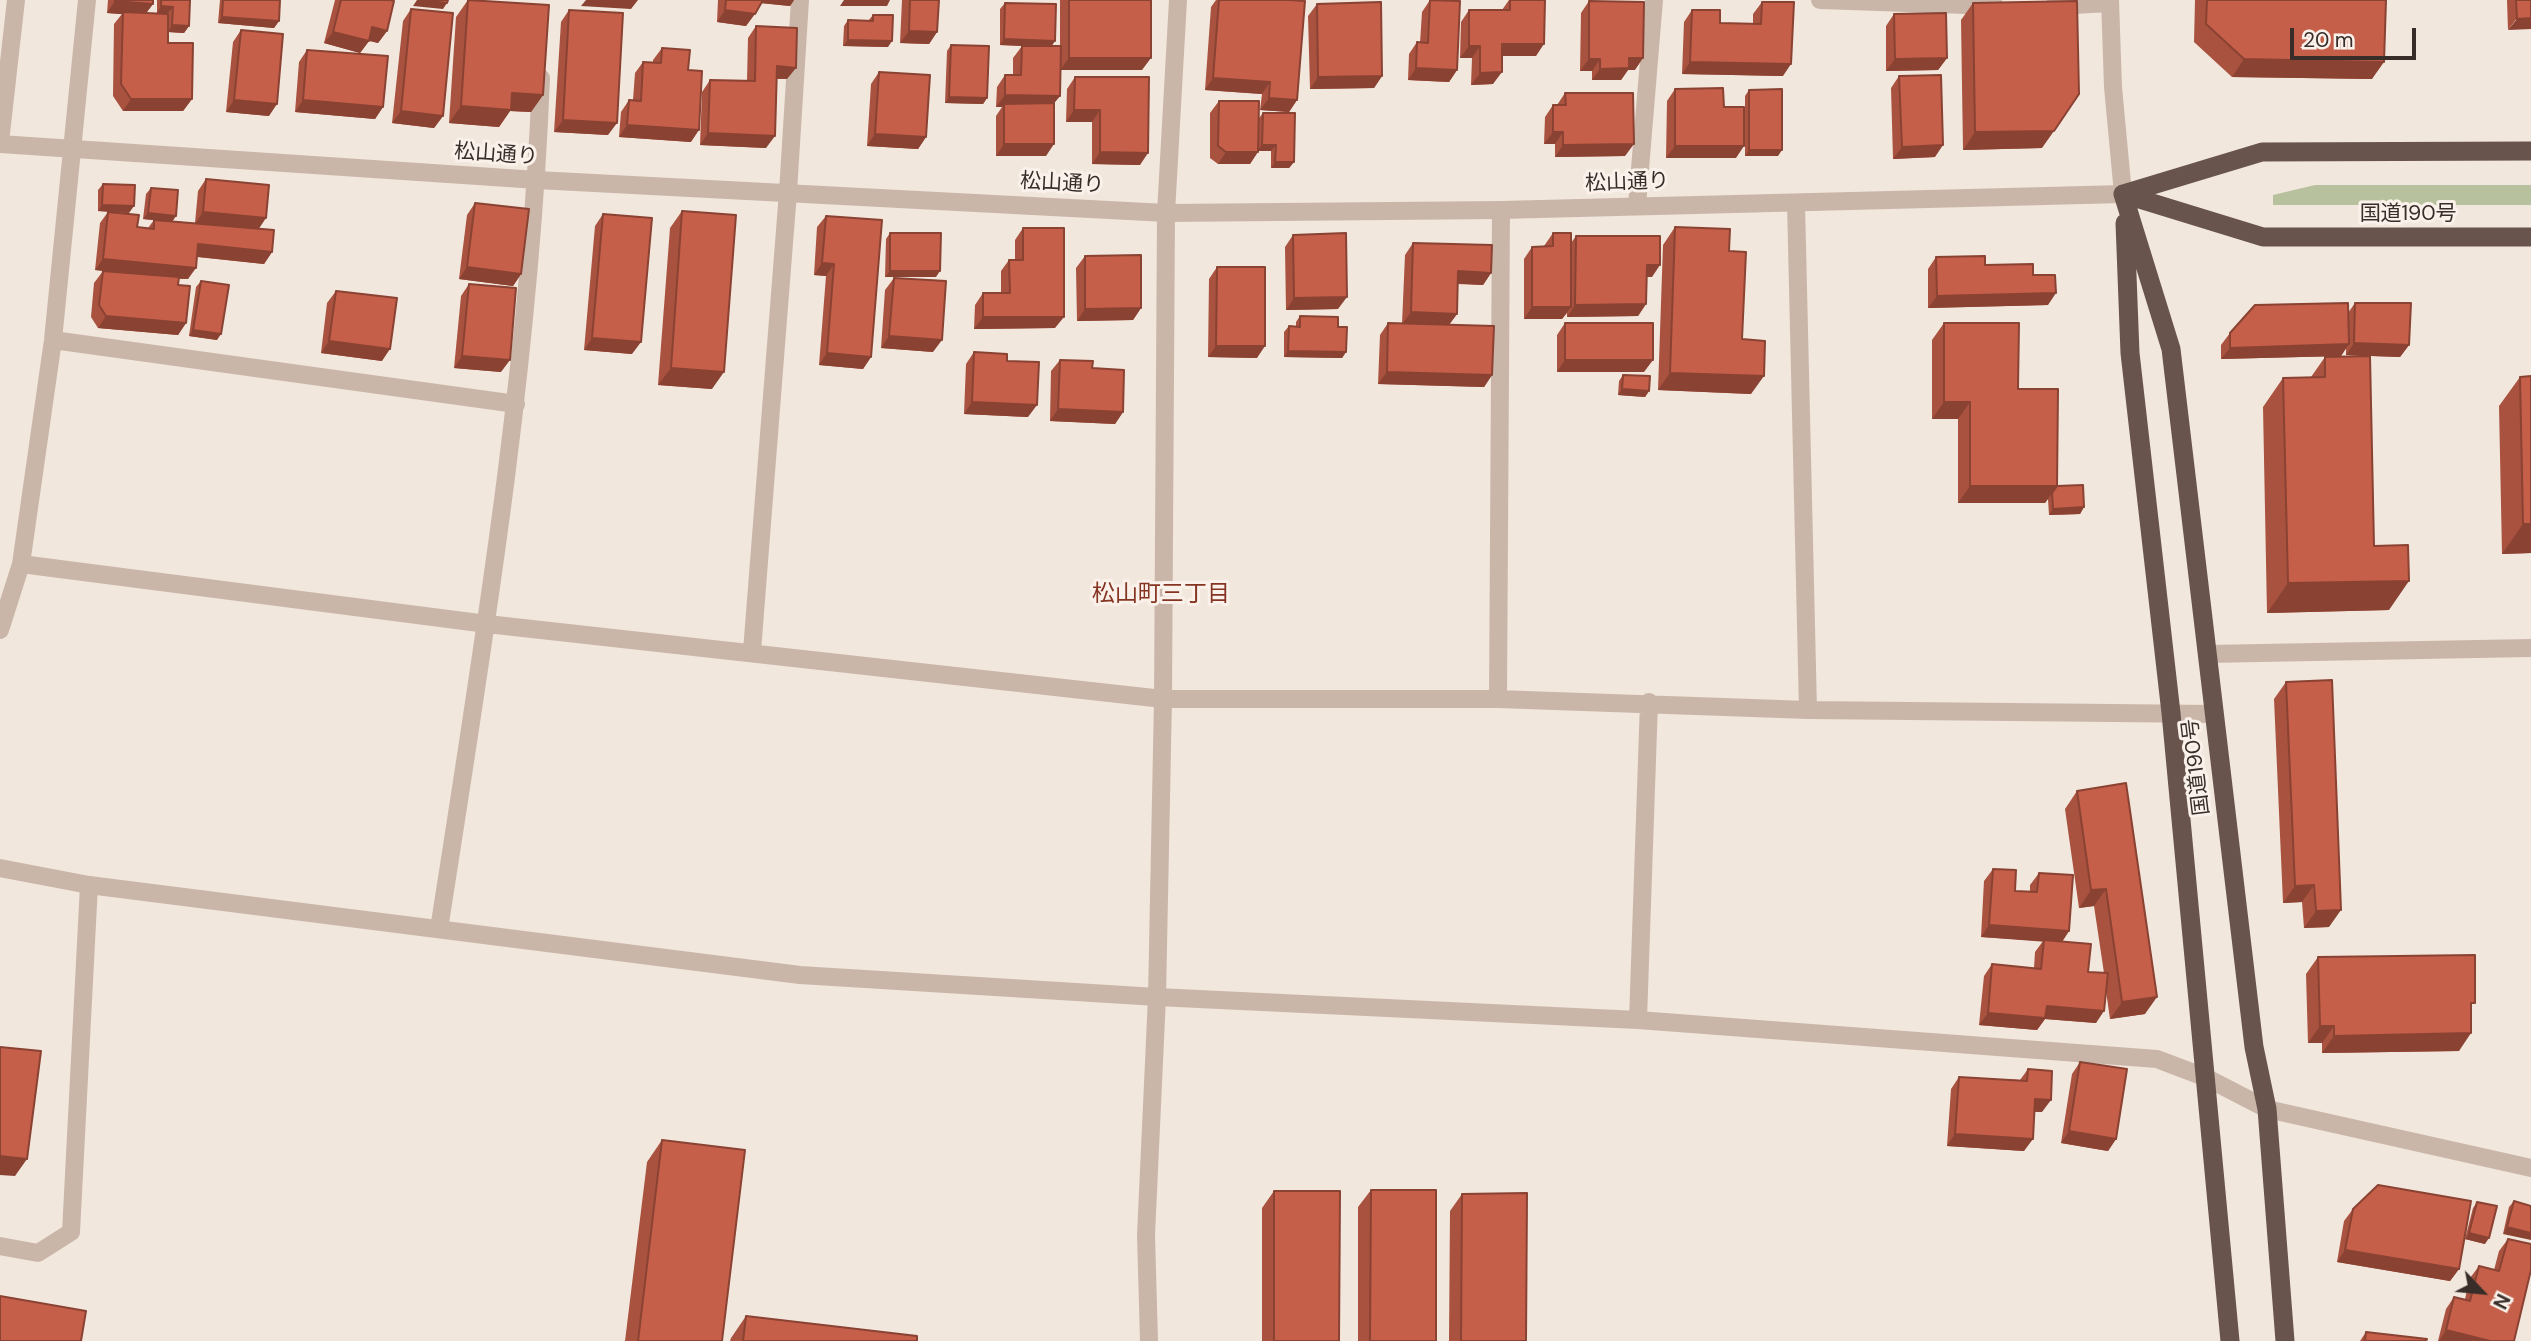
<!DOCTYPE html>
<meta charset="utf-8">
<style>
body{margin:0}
#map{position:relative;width:2531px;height:1341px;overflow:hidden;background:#f2e7dd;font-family:"DM Sans",sans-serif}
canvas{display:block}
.north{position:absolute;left:2447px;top:1257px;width:70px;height:70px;-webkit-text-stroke:5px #faf1ea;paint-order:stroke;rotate:116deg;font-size:19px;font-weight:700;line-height:28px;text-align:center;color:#382d29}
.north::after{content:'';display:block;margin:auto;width:24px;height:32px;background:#382d29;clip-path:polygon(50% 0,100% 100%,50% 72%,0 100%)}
.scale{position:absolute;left:2290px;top:28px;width:126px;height:32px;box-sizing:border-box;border:4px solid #382d29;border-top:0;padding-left:9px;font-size:21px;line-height:24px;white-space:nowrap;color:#382d29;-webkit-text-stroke:5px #faf1ea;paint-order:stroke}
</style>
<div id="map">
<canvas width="2531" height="1341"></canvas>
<div class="north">N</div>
<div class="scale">20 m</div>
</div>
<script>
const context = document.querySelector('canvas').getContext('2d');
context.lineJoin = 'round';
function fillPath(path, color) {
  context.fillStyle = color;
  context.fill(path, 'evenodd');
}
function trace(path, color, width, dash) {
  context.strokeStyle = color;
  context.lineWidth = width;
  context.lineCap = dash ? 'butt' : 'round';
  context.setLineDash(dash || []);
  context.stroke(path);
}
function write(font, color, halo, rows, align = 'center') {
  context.font = font + ' "DM Sans","Noto Sans JP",sans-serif';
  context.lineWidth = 6;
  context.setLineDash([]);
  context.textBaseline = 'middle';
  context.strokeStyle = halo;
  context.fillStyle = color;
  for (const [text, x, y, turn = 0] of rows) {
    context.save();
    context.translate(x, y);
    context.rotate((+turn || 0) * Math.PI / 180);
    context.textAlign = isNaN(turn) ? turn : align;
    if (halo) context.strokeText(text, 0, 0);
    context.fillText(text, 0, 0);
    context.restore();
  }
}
const green = new Path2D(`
 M2315,185H2531V205H2273V195Z`);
const service = new Path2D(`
 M0,1246L38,1253L71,1232L89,885`);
const minor = new Path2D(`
 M1820,0L1995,6
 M2054,6L2110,3
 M0,142L16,0
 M1796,203L1808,710
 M1637,205L1654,0
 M53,340L516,404
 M21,564L487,624L1163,699H1498L1808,710L2213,714
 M0,630L21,564L53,340L87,0
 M752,651L788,192L800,0
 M2207,654L2531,648
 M1498,699L1501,210
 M0,868L89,885L800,975L1157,997L1638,1020L2157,1059L2207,1078
 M439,929C483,647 530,364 541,78
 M1638,1020L1649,702
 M1149,1341L1146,1235L1157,997L1163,699L1166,213L1178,0`);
const tertiary = new Path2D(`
 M0,144L537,180L1166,213L1501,210L2123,194L2113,87L2110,0
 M2207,1078L2267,1109L2531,1168`);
const trunk = new Path2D(`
 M2123,194L2171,349L2254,1047L2267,1109L2285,1341
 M2123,194L2263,237H2531
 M2123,194L2262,152L2531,151
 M2125,223L2130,353L2171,713L2230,1341`);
const wall = new Path2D(`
 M108,0H153V4L146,13L168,22V13H157V0H190L189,26L184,33L168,32V43L192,99L183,111H123L113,96L114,24L122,14L107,13Z
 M220,0H280L279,21L274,28L218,23Z
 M335,0H390L387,31L378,43L369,41L360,53L324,43Z
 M468,0L543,95L531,112L510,111L499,127L449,123L456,17Z
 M718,0H794L790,6L761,3L746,26L717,22Z
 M902,0H939L937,32L929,44L900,43Z
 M1060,0H1151L1142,70H1060V96L1054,103L1046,156H996V116L1002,107H996L997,87L1005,75H1013V58L1022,46L1000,45V9L1005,3L1055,41L1051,46H1060Z
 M1216,0H1290L1297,100L1289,112L1260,110L1262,94L1205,90L1211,7Z
 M1430,0L1457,70L1449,82L1408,80L1409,54L1417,42L1420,43L1422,12Z
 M1509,0H1545L1536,56H1502L1493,84L1471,85L1472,58H1460L1461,22L1469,10H1502Z
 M2195,0H2386L2372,79L2232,77L2194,42Z
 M2507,0H2531L2508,30Z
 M1589,1L1635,70H1628L1621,80H1592V71H1580L1581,13Z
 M1762,2L1783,76L1682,74L1684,22L1692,10L1720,23L1753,24V14Z
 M1973,3L2042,148L1963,150L1961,20Z
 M1317,4L1382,76L1374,88L1310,89L1308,16Z
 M411,9L443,116L434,128L392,123L403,21Z
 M569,10L608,135L554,132L561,22Z
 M1894,14L1947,58L1938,70L1886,71V26Z
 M873,15L888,47L843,46L844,26L848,20L868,21Z
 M756,26L787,79H777L766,148L700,145L702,92L710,80L747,81L748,38Z
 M241,30L269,116L226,112L233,42Z
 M951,45L987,98L983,104L945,103L947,51Z
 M662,48L688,70L691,142L619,137L621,112L629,100H633L635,73L643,62H653V60Z
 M307,50L383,107L375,119L295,112L299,62Z
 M879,72L926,137L918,149L867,146L871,84Z
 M1899,76L1935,157L1893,159L1891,88Z
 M1075,77L1140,165L1092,164V122H1066L1067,89Z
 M1675,89L1724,107L1736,158H1666L1667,101Z
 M1749,90L1778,156H1745V96Z
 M1565,93L1625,156L1555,157V144H1544L1545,117L1553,105H1557Z
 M1219,101L1259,118L1263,113L1294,162L1289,168H1271V151H1258L1250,164H1218L1210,158V113Z
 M206,179L259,229L272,252L264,264L197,257L188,279H179L178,285L186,323L178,335L98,328L91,317L94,283L103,271L95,270L100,223L108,212L137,227L148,228L154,220L143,219L146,194L151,188L176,216L172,221L195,223L198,191Z
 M103,184L129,213L98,211V190Z
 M475,203L521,274L513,286L459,279L467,215Z
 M682,211L712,389L658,385L670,228Z
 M603,214L632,354L584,350L595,226Z
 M826,216L871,357L863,369L819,365L826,276L814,275L817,227Z
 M1675,227L1729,251L1751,394L1658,390L1663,245Z
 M1023,228L1055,328L974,329L975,305L983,293H1001V271L1009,260H1015V240Z
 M890,233L936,277H885L886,239Z
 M1553,233L1571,243L1576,236L1652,277H1647L1646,304L1638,316L1567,317V313L1562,319H1524V259L1532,247L1544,246Z
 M1293,235L1338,309L1286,310L1285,247Z
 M1413,243L1491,273L1483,285L1457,284V314L1449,325L1492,375L1484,387L1378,384L1380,335L1388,323L1402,324L1405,255Z
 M1085,256L1141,308L1133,320L1077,321L1076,268Z
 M1936,257L2033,275L2048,305L1928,308V269Z
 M1217,267L1257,358L1208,357L1209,279Z
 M894,278L933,352L881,348L885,290Z
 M201,281L217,340L189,336L196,287Z
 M469,284L501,372L454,368L461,296Z
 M336,291L382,361L321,353L327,303Z
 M2355,303L2409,345L2400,357L2370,356L2374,546L2389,610L2267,613L2263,407L2283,378L2311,377L2325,357L2364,356L2346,355V348L2341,356L2221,359V345L2230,333L2348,313Z
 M1300,316L1346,352L1342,358L1284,357V332L1289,326H1296V322Z
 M1565,323L1644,372H1557V335Z
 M1944,323L2018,389L2057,486L2084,507L2080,514L2049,515L2048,499L2045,503H1958V419H1932V340Z
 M974,352L1007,361L1028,417L964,414L966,364Z
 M1060,360L1092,368L1123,412L1115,424L1050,421L1051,371Z
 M1623,375L1649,391L1645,397L1618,395L1619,381Z
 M2531,376V553L2502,554L2499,406L2520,377Z
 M2286,682L2329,927L2304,928L2302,902L2283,903L2274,699Z
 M2077,791L2145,1014L2110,1019L2106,991L2096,1023L2045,1019L2037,1030L1979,1025L1984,976L1992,964L2034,968L2035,952L2043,941L1981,937L1984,881L1993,869L2015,891L2030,892V885L2039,873L2069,931L2062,942L2088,972L2104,973L2094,906L2079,908L2065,809Z
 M2318,957L2471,1010L2459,1051L2322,1053V1043H2308L2306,974Z
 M2080,1062L2116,1139L2108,1151L2061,1143L2072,1074Z
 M2028,1069L2042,1112H2035L2024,1151L1947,1146L1951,1089L1959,1077L2020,1080Z
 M662,1140L722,1341H625L647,1162Z
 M1371,1190L1436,1341H1358V1207Z
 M1274,1191L1339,1341H1262V1208Z
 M1462,1194L1526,1341H1449L1450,1211Z
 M2514,1201L2531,1206L2503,1234L2509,1207Z
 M2477,1202L2485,1244L2465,1239L2473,1208Z
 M2353,1209L2459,1269L2450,1281L2337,1262L2344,1221Z
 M2508,1239L2514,1341H2438L2446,1309L2454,1297L2465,1299L2470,1278L2479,1266L2494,1270L2499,1251Z
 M746,1316L917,1341H730L731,1338Z
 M2366,1332L2426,1341H2360Z`);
const shadedWall = new Path2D(`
 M417,0L447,3L443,9L413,6Z
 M586,0H638L631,9L581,6Z
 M763,0H794L790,6L760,3Z
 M844,0H890L887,6H840Z
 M115,1L153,4L144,16L107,13Z
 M161,6L173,7L168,13H157Z
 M725,10L755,14L746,26L717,22Z
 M222,17L279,21L274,28L218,23Z
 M2531,18V29L2508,30L2517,19Z
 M172,25L189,26L184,33L168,32Z
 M372,27L387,31L378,43L364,39Z
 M909,31L937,32L929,44L900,43Z
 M333,32L369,41L360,53L324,43Z
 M1004,39L1055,41L1051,47L1000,45Z
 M848,40L892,41L888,47L843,46Z
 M1502,44H1544L1536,56H1494Z
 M1469,46H1480L1472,58H1460Z
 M1069,58H1151L1142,70H1060Z
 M1629,58H1643L1635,70H1628L1621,80H1592L1600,69Z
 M1947,58L1938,70L1886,71L1895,59Z
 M1589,59H1600L1592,71H1580Z
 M2244,59L2384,62L2372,79L2232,77Z
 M1690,62L1791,64L1783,76L1682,74Z
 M777,66L796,68L787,79L769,78Z
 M1416,68L1457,70L1449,82L1408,80Z
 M1502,72L1493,84L1471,85L1480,73Z
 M1382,76L1374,88L1310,89L1318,77Z
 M1213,78L1270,82L1262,94L1205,90Z
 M512,93L543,95L531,112L510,111L499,127L449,123L461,106Z
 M1005,95L1060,96L1051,107L1004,104L1002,107H996Z
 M949,97L987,98L983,104L945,103Z
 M1269,98L1297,100L1289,112L1260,110Z
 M131,99H192L183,111H123Z
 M234,100L277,104L269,116L226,112Z
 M303,100L383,107L375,119L295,112Z
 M1074,110H1100L1092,122H1066Z
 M401,111L443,116L434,128L392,123Z
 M563,120L617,123L608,135L554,132Z
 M627,125L699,130L691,142L619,137Z
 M2054,131L2042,148L1963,150L1975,132Z
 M1553,132H1563L1555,144H1544Z
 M708,133L775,136L766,148L700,145Z
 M875,134L926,137L918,149L867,146Z
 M1004,144H1054L1046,156H996Z
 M1634,144L1625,156L1555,157L1563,145Z
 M1262,145H1276L1271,151H1257Z
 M1943,145L1935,157L1893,159L1902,147Z
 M1675,146H1744L1736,158H1666Z
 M1749,150H1782L1778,156H1745Z
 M1100,152L1148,153L1140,165L1092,164Z
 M1226,152H1258L1250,164H1218Z
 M1275,162H1294L1289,168H1271Z
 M102,205L134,206L129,213L98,211Z
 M203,212L266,218L258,230L195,224Z
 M148,213L176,216L172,222L143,219Z
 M198,244L272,252L264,264L190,256Z
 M103,259L196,268L188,279L95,270Z
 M822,263L834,264L826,276L814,275Z
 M1647,265H1660L1652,277H1638Z
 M467,267L521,274L513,286L459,279Z
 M890,271H940L936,277H885Z
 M1458,271L1491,273L1483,285L1449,283Z
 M2056,293L2048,305L1928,308L1937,296Z
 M1347,297L1338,309L1286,310L1294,298Z
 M1646,304L1638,316L1567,317L1575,305Z
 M1532,307H1571L1562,319H1524Z
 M1141,308L1133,320L1077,321L1085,309Z
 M1411,312L1457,314L1448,326L1402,324Z
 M106,316L186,323L178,335L98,328Z
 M983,317H1064L1055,328L974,329Z
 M193,330L221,334L217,340L189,336Z
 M889,336L942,340L933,352L881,348Z
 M592,338L641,342L632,354L584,350Z
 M329,341L390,349L382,361L321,353Z
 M2354,343L2409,345L2400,357L2346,355Z
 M2349,344L2341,356L2221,359L2230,348Z
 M1216,346H1265L1257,358L1208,357Z
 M1288,351L1346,352L1342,358L1284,357Z
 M827,353L871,357L863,369L819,365Z
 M462,356L510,360L501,372L454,368Z
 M1565,360H1653L1644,372H1557Z
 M671,368L724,372L712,389L658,385Z
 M1387,372L1492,375L1484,387L1378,384Z
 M1670,373L1764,376L1751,394L1658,390Z
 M1622,389L1649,391L1645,397L1618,395Z
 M972,402L1037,405L1028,417L964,414Z
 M1944,402H1970L1958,419H1932Z
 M1058,409L1123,412L1115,424L1050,421Z
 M1970,486H2057L2045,503H1958Z
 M2084,507L2080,514L2049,515L2053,509Z
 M2523,524H2531V553L2502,554Z
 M2409,581L2389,610L2267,613L2288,583Z
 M2314,885L2302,902L2283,903L2295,886Z
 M2106,889L2094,906L2079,908L2091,890Z
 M2341,910L2329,927L2304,928L2316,911Z
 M1989,925L2069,931L2061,943L1981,937Z
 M2157,997L2145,1014L2110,1019L2122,1002Z
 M2047,1006L2104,1011L2096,1023L2045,1019L2037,1030L1979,1025L1988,1013Z
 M2320,1026H2334L2322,1043H2308Z
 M2471,1033L2459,1051L2322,1053L2334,1036Z
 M2035,1099L2051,1100L2042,1112L2027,1111Z
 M2069,1131L2116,1139L2108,1151L2061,1143Z
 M1955,1134L2033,1139L2024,1151L1947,1146Z
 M0,1156L27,1159L15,1176L0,1175Z
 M2507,1227L2531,1233V1240L2503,1234Z
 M2469,1233L2489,1238L2485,1244L2465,1239Z
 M2345,1250L2459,1269L2450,1281L2337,1262Z
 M2446,1330L2490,1341H2439Z`);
const building = new Path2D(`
 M115,0H153V4L115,1Z
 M161,0H190L189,26L172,25L173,7L161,6Z
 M223,0H280L279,21L222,17Z
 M341,0H390L394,1L387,31L372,27L369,41L333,32Z
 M418,0H448L447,3Z
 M468,0L549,5L543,95L512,93L511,110L461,106Z
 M726,0H763L755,14L725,10Z
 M910,0H939L937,32L909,31Z
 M1069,0H1151V58H1069Z
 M1219,0H1290L1305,1L1297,100L1269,98L1270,82L1213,78Z
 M1430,0L1460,1L1457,70L1416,68L1417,42L1428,43Z
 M1510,0H1545L1544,44H1502V72L1480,73V46H1469V10H1510Z
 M2207,0H2386L2384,62L2244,59L2206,24Z
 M2516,0H2531V18L2517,19Z
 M1589,1L1644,2L1643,58H1629V68L1600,69V59H1589Z
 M2077,1L2079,94L2054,131L1975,132L1973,3Z
 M1381,2L1382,76L1318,77L1317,4Z
 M1762,2H1794L1791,64L1690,62L1692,10H1720V23L1761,24Z
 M1005,3L1056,4L1055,41L1004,39Z
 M411,9L453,13L443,116L401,111Z
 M569,10L623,13L617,123L563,120Z
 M123,12L168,14V43H193L192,99H131L121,84Z
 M1946,13L1947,58L1895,59L1894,14Z
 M873,15H893L892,41L848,40V20L873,21Z
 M756,26L797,28L796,68L777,66L775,136L708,133L710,80L755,81Z
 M241,30L283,34L277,104L234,100Z
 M951,45L989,46L987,98L949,97Z
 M1022,46H1061L1060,96L1005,95V75H1021Z
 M662,48L690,50L688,70L702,71L699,130L627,125L629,100L641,101L643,62L661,63Z
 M307,50L388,56L383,107L303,100Z
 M879,72L930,75L926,137L875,134Z
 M1941,75L1943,145L1902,147L1899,76Z
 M1075,77H1149L1148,153L1100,152V110H1074Z
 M1723,88L1724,107H1744V146H1675V89Z
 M1782,89V150H1749V90Z
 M1565,93H1633L1634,144L1563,145V132H1553V105H1566Z
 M1219,101H1259L1258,152H1226L1218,146Z
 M1054,103V144H1004V104Z
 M1263,113H1295L1294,162H1275L1276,145H1262Z
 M206,179L269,185L266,218L203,212Z
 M103,184L135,185L134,206L102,205Z
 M151,188L178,190L176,216L148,213Z
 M475,203L529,209L521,274L467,267Z
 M682,211L736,215L724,372L671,368Z
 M108,212L139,215L137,227L154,229V220L274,230L272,252L198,244L196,268L103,259Z
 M603,214L652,218L641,342L592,338Z
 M826,216L882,220L871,357L827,353L834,264L822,263Z
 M1675,227L1730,229L1729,251L1746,252L1742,339L1765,341L1764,376L1670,373Z
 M1023,228H1064V317H983V293H1010L1009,260H1023Z
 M890,233H941L940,271H890Z
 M1346,233L1347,297L1294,298L1293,235Z
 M1553,233H1571V307H1532V247L1553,246Z
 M1576,236H1660V265H1647L1646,304L1575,305Z
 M1413,243L1492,245L1491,273L1458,271L1457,314L1411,312Z
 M1141,255V308L1085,309V256Z
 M1985,256V265L2033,264V275H2055L2056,293L1937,296L1936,257Z
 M1217,267H1265V346H1216Z
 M103,271L179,277L178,285L190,286L186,323L106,316L99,305Z
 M894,278L946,281L942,340L889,336Z
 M201,281L229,285L221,334L193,330Z
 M469,284L516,288L510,360L462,356Z
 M336,291L397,298L390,349L329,341Z
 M2348,303L2349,344L2230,348V333L2255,305Z
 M2355,303H2411L2409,345L2354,343Z
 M1300,316L1338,317V327H1347L1346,352L1288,351L1289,326L1300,327Z
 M1388,323L1494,326L1492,375L1387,372Z
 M1565,323H1653V360H1565Z
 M1944,323H2019L2018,389H2058L2057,486H1970V402H1944Z
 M974,352L1007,354V361L1039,362L1037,405L972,402Z
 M2370,356L2374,546L2408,545L2409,581L2288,583L2283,378L2325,377V357Z
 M1060,360L1093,361L1092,368L1124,370L1123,412L1058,409Z
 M1623,375L1650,376L1649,391L1622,389Z
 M2531,376V524H2523L2520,377Z
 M2083,485L2084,507L2053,509L2052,493L2057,486Z
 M2332,680L2341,910L2316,911L2314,885L2295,886L2286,682Z
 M2126,783L2157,997L2122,1002L2106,889L2091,890L2077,791Z
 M1993,869L2016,870L2015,891L2037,892L2039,873L2073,875L2069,931L1989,925Z
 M2044,940L2091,944L2088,972L2108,973L2104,1011L2047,1006L2045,1018L1988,1013L1992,964L2041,969Z
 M2475,955V1003H2471V1033L2334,1036V1026H2320L2318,957Z
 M0,1047L41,1051L27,1159L0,1156Z
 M2080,1062L2127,1069L2116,1139L2069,1131Z
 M2028,1069L2052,1071L2051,1100L2035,1099L2033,1139L1955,1134L1959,1077L2027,1081Z
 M662,1140L745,1150L722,1341H638Z
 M2378,1185L2471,1201L2459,1269L2345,1250L2353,1209Z
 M1371,1190H1436V1341H1370Z
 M1274,1191H1340L1339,1341H1274Z
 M1527,1193L1526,1341H1461L1462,1194Z
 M2514,1201L2531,1206V1233L2507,1227Z
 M2477,1202L2497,1206L2489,1238L2469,1233Z
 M2508,1239L2531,1244V1270L2514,1341H2490L2446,1330L2454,1297L2470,1301L2479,1266L2499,1271Z
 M0,1296L86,1311L81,1341H0Z
 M746,1316L917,1336V1341H743Z
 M2366,1332L2427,1339L2426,1341H2365Z`);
const streetNames = [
 ["松山通り",496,155,4],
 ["松山通り",1627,183,-2],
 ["松山通り",1062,184,3],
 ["国道190号",2408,214],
 ["国道190号",2197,767,-97]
];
const neighbourhoodNames = [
 ["松山町三丁目",1161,595]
];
fillPath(green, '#b8c19d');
trace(service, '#cab6a9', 18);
trace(minor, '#cab6a9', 18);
trace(tertiary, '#cab6a9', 18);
trace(trunk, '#68544d', 19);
fillPath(wall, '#a9523f');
fillPath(shadedWall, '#8a4233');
fillPath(building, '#c55f49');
trace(building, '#8a4233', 2);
write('21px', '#382d29', '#faf1ea', streetNames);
write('23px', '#863422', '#faf1ea', neighbourhoodNames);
</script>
